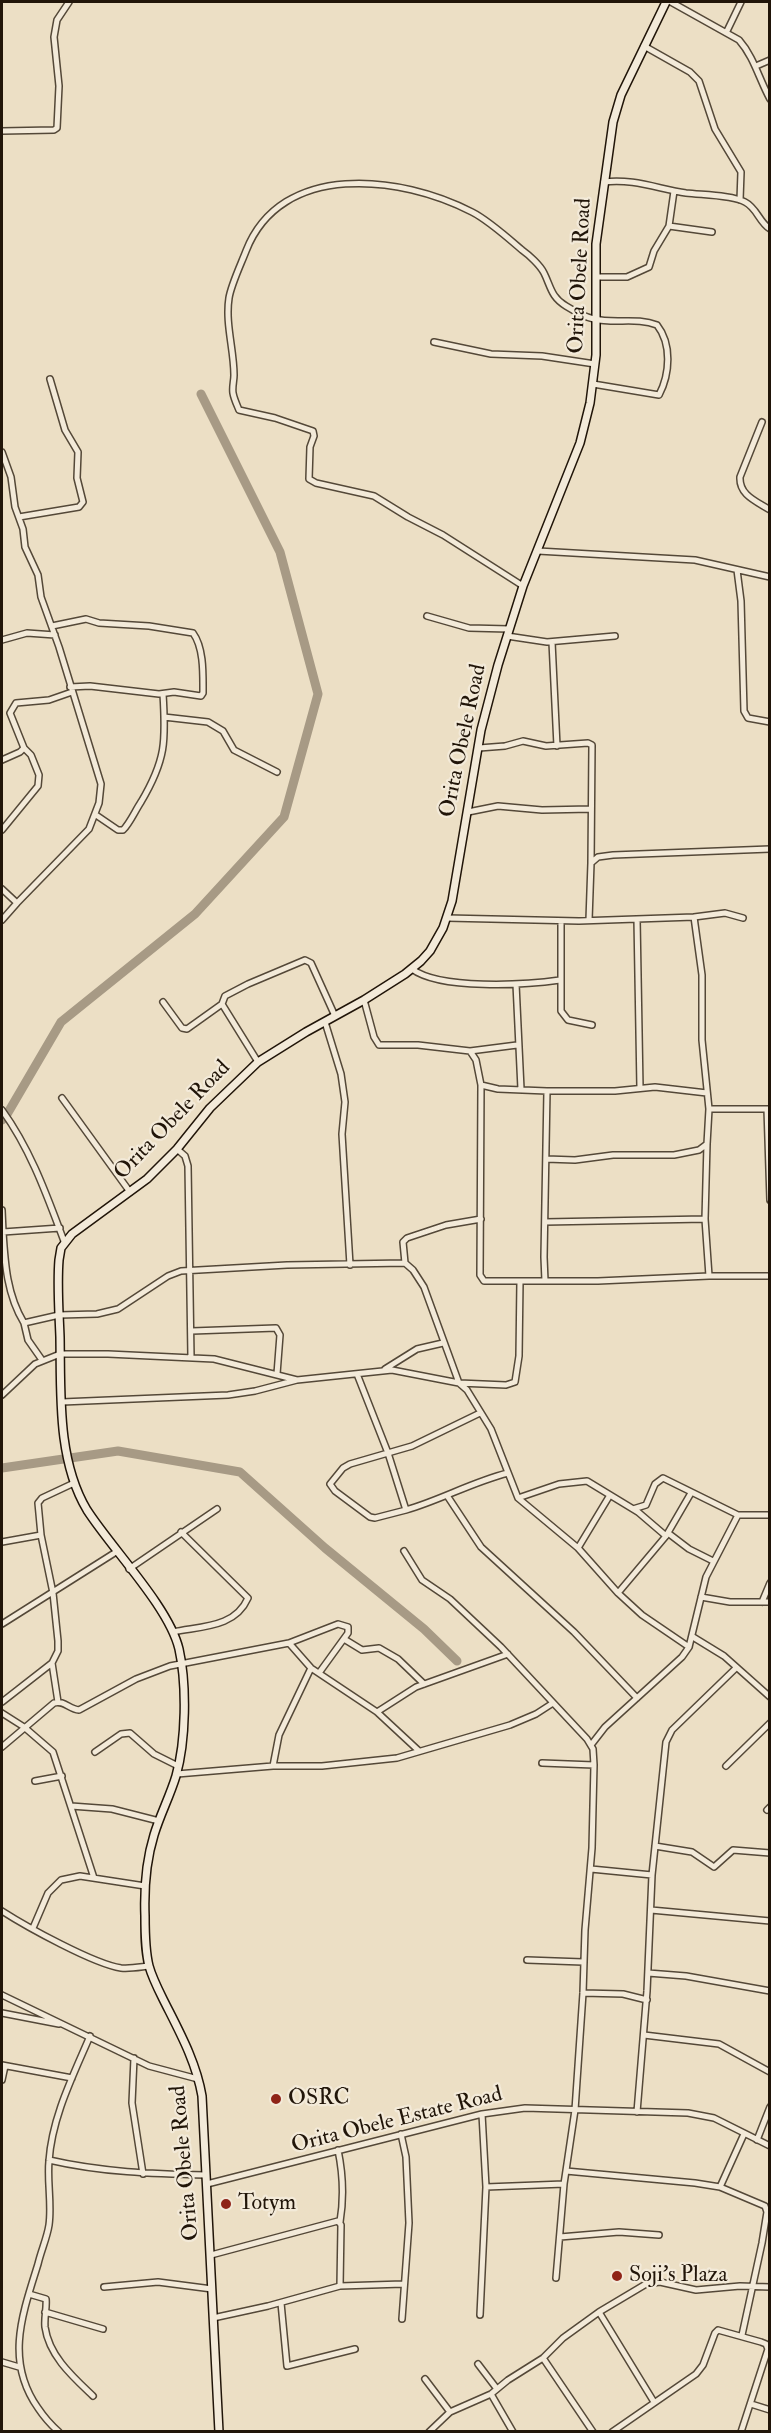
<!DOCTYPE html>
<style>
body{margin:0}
#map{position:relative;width:771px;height:2433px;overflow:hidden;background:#ecdfc5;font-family:"IM FELL Double Pica",serif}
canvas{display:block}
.frame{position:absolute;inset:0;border:3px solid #211509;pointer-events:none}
</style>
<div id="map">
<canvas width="771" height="2433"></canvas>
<div class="frame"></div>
</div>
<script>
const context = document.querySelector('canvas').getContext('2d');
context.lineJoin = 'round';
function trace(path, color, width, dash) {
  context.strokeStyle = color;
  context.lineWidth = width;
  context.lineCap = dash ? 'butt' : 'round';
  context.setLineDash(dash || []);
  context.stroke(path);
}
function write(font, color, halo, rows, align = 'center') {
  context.font = font + ' "IM FELL Double Pica",serif';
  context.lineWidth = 4.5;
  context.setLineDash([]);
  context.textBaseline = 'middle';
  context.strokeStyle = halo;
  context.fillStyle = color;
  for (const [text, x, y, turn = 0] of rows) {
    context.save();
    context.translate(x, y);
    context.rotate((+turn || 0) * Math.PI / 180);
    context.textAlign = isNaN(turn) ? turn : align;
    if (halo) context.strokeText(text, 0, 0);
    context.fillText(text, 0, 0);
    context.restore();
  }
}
const river = new Path2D(`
 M2,1120L6,1116L61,1022L195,914L284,817L318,694L280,552L201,394
 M2,1468L118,1451L240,1472L325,1548L424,1629L457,1661`);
const street = new Path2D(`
 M671,2L739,40C754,57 759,79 770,99
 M727,31L741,2
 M644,46L690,72L699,81L715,129L741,172L740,200
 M756,66L770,60
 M2,131L54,130L57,128L59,86L54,37L57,20L69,2
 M604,182C632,178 659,189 686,193C702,195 732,195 745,202C757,208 759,222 770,229
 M669,226L712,232
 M596,277H627L649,267L654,251L669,226L674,191
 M434,342L491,354L542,356L595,364
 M762,422L740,477C739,495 756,501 770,510
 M2,452L11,477L15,507L23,529L25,547L38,575L41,597L59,647L101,784L99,803L89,829L17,903
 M19,517L79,507L83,502L77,478L78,452L65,430L50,379
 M538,551L695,560L770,577
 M737,570L741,601L744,711L748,718L770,722
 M523,586L443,535L408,517L374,496L316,483L309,479L310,447L314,436L313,431L275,418L239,410C237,405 234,399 233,393C232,387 234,381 234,375C234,350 225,323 229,298C231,285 241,264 246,251C281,161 401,175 472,212C488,220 508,238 522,250C529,255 540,265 544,273C551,287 551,297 566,306C574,311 584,317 594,319C615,324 637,317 657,325C672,344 670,374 659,395L593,384
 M427,616L469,628L509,629
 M52,626L86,619L99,623L149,626L193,633C204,648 203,674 203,693L201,696L174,692L159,694L90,686L70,687
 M507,636L547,642L615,636
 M2,640L27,633L55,635
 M552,642L557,746
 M164,717L208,722L223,731L234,750L277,772
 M479,748L505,746L523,741L546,746L588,743L592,745L591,863
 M2,760L20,752L24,748L10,713L16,703L49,700L72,692
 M468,812L498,806L542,810L591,809
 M96,815L118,830H123C130,823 135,811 141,802C166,760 166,741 163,694
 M2,830L38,786L39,775L31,755L24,748
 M2,889L17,903L2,920
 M447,918L579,921L694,917L725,913L743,918
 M637,919L640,1088
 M589,920L591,863L598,857L613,855L770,849
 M561,921V1011L568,1020L592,1025
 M412,969C440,990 525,985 560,980
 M516,984L521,1089
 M364,1000L374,1037L379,1045H418L470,1051L476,1060L481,1085L480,1275L484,1281H598L709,1276H770
 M163,1002L182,1028L187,1029L222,1004
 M325,1022L341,1074L345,1102L342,1134L350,1265
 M470,1051L517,1045
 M258,1062L222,1004L225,996L248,984L305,960L311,963L335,1016
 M481,1085L498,1089L547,1091H615L655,1087L707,1093
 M62,1098L130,1192
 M709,1109H768
 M767,1109L770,1200
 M2,1110C31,1150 47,1196 64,1241
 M707,1144L705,1219L709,1276
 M177,1149L185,1156L188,1166L191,1357
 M546,1159L575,1160L613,1155H674L699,1150L707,1144L709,1109L702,1040V975L694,917
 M2,1210L3,1232L60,1228
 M545,1222L705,1219
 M3,1232C5,1264 7,1295 24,1323L59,1315L97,1314L118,1309L168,1276L181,1271L287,1265L405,1263L413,1270L424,1287L459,1383L506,1385L515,1382L519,1356L520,1281
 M405,1263L403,1242L407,1238L446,1225L481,1219
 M545,1281L544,1257L547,1091
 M24,1323L28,1340L42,1360
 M192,1331L276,1328L280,1335L277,1374
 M385,1369L417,1349L443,1343
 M357,1374L388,1453L406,1510C441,1500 472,1482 508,1473
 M2,1395L35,1364L60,1354H108L214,1359L297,1380L392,1370L459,1383L467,1390L491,1429L518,1498L578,1548L618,1593L642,1615L689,1647
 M62,1402L228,1395L255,1391L297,1380
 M448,1497L481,1547L574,1632L637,1698
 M518,1498L559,1484L587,1481L638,1512L666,1536
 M633,1509L646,1505L655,1484L663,1478L738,1515H770
 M406,1510L375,1518L370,1517L335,1491L330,1484L343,1468L350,1464L412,1446L480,1413
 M668,1533L689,1549L713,1561
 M2,1542L41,1535
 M578,1548L610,1495
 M404,1551L422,1580L450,1599L501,1647L587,1739L593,1749L594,1765L592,1848L585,1930L583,1993L575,2110L564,2184L556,2278
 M129,1569L217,1509
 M618,1593L666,1536L691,1493
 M701,1597L730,1602H770
 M762,1602L770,1583
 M2,1624L116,1552
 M173,1632C201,1626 235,1628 248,1598L181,1532
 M693,1637L724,1656L770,1697
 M344,1639L362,1650L379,1648L398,1659L424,1684
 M289,1643L338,1624L348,1627V1633L319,1673
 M2,1702L52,1663
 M58,1702L52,1663L58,1651V1641L53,1593L41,1535L38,1503L42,1498L74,1483
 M377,1712L416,1687L508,1654
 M2,1713L24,1727L53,1752L94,1878
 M591,1745L605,1727L682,1657L689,1647L706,1577L738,1515
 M2,1747L54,1703C64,1700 69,1709 79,1710L136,1679L170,1666L289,1643L311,1668L377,1712L419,1751
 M95,1752L121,1734L130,1733L154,1754L178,1766
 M542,1763L594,1765
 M273,1766L279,1735L311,1668
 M726,1766L770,1723
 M177,1774L273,1766H322L397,1758L510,1725L536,1714L553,1703
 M35,1781L62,1776
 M71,1806L112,1809L159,1821
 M767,1810L770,1807
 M655,1846L692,1852L714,1867L733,1850L770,1853
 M591,1869L652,1875
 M651,1910L770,1921
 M2,1911C27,1927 94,1964 121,1968C130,1969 140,1967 149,1966
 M33,1928L48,1893L61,1880L80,1876L145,1886
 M527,1960L583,1962
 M648,1973L686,1976L770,1991
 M583,1993L623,1994L647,2000
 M2,1995L149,2066L198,2079
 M2,2013L59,2024
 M644,2035L719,2044L770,2072
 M134,2058L132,2103L143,2174
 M2,2065L72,2078
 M2,2080L5,2066
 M637,2112L647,1991L652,1875L666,1742L672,1730L736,1668
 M401,2134L406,2157L409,2223L402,2319
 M757,2140L770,2107
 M338,2150C343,2174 344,2198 340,2222
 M49,2160C101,2172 153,2174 206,2175
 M566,2171L695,2183L720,2187L765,2206L767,2212L762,2243L742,2335
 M207,2184L482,2114L525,2108L688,2113L714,2118L770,2146
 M486,2187L564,2184
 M720,2187L744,2134
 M560,2237L619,2232L659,2235
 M211,2255L338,2221L341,2225L340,2286
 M104,2287L158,2282L212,2289
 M29,2294L46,2299C47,2308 44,2317 45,2327C49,2356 73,2377 93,2396
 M281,2303L287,2366L355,2349
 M45,2312L103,2329
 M599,2312L654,2402
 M480,2315L486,2187L482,2114
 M213,2318L268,2306L340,2286L403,2284
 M543,2358L593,2432
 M2,2362L19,2367
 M478,2364L497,2389
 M425,2379L450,2412
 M491,2394L513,2432
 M751,2404L770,2410
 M59,2432C51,2425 44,2417 38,2408C5,2361 22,2315 38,2264C41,2251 47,2238 49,2225C52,2204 47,2182 49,2161C52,2117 73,2076 90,2036
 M429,2432L450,2412L491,2394L508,2380L543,2358L563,2338L599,2312L646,2284L660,2282L696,2290L740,2286L770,2287
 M612,2432L696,2374L703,2365L715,2333L718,2330L761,2342L766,2344L768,2349L741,2432`);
const secondary = new Path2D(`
 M219,2432L202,2096C196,2061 179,2031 163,1999C158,1989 152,1977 149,1966C145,1950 145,1933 145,1916C144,1889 146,1861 154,1835C160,1815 170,1796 176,1776C186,1741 187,1685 179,1649C169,1607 112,1549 87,1510C57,1460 61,1393 60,1337C59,1311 57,1285 59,1260L61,1248L72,1234L147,1179L177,1149L210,1108L258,1062L306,1032L364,1000L405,974L421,961L430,951L443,928L452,901L481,730L498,665L523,586L580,443L590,403L596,355V244L613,122L621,95L666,2`);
const markers = [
 [276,2099,6,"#8f2418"],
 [226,2204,6,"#8f2418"],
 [617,2276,6,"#8f2418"]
];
const streetNames = [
 ["Orita Obele Road",581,276,-87],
 ["Orita Obele Road",464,741,-78],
 ["Orita Obele Road",173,1121,-46],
 ["Orita Obele Estate Road",397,2121,-14],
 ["Orita Obele Road",186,2163,-95]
];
const poiNames = [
 ["OSRC",288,2099],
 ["Totym",238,2204],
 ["Soji's Plaza",629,2276]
];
trace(river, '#a79a85', 9);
trace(street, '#544838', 8);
trace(secondary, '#211509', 10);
trace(street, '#f3ead9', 5);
trace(secondary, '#f3ead9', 7);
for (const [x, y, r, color] of markers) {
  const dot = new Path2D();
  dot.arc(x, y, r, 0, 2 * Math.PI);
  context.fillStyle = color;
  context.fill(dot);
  trace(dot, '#f3ead9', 2);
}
write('22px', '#211509', '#f3ead9', streetNames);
write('22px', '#211509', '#f3ead9', poiNames, 'left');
</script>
